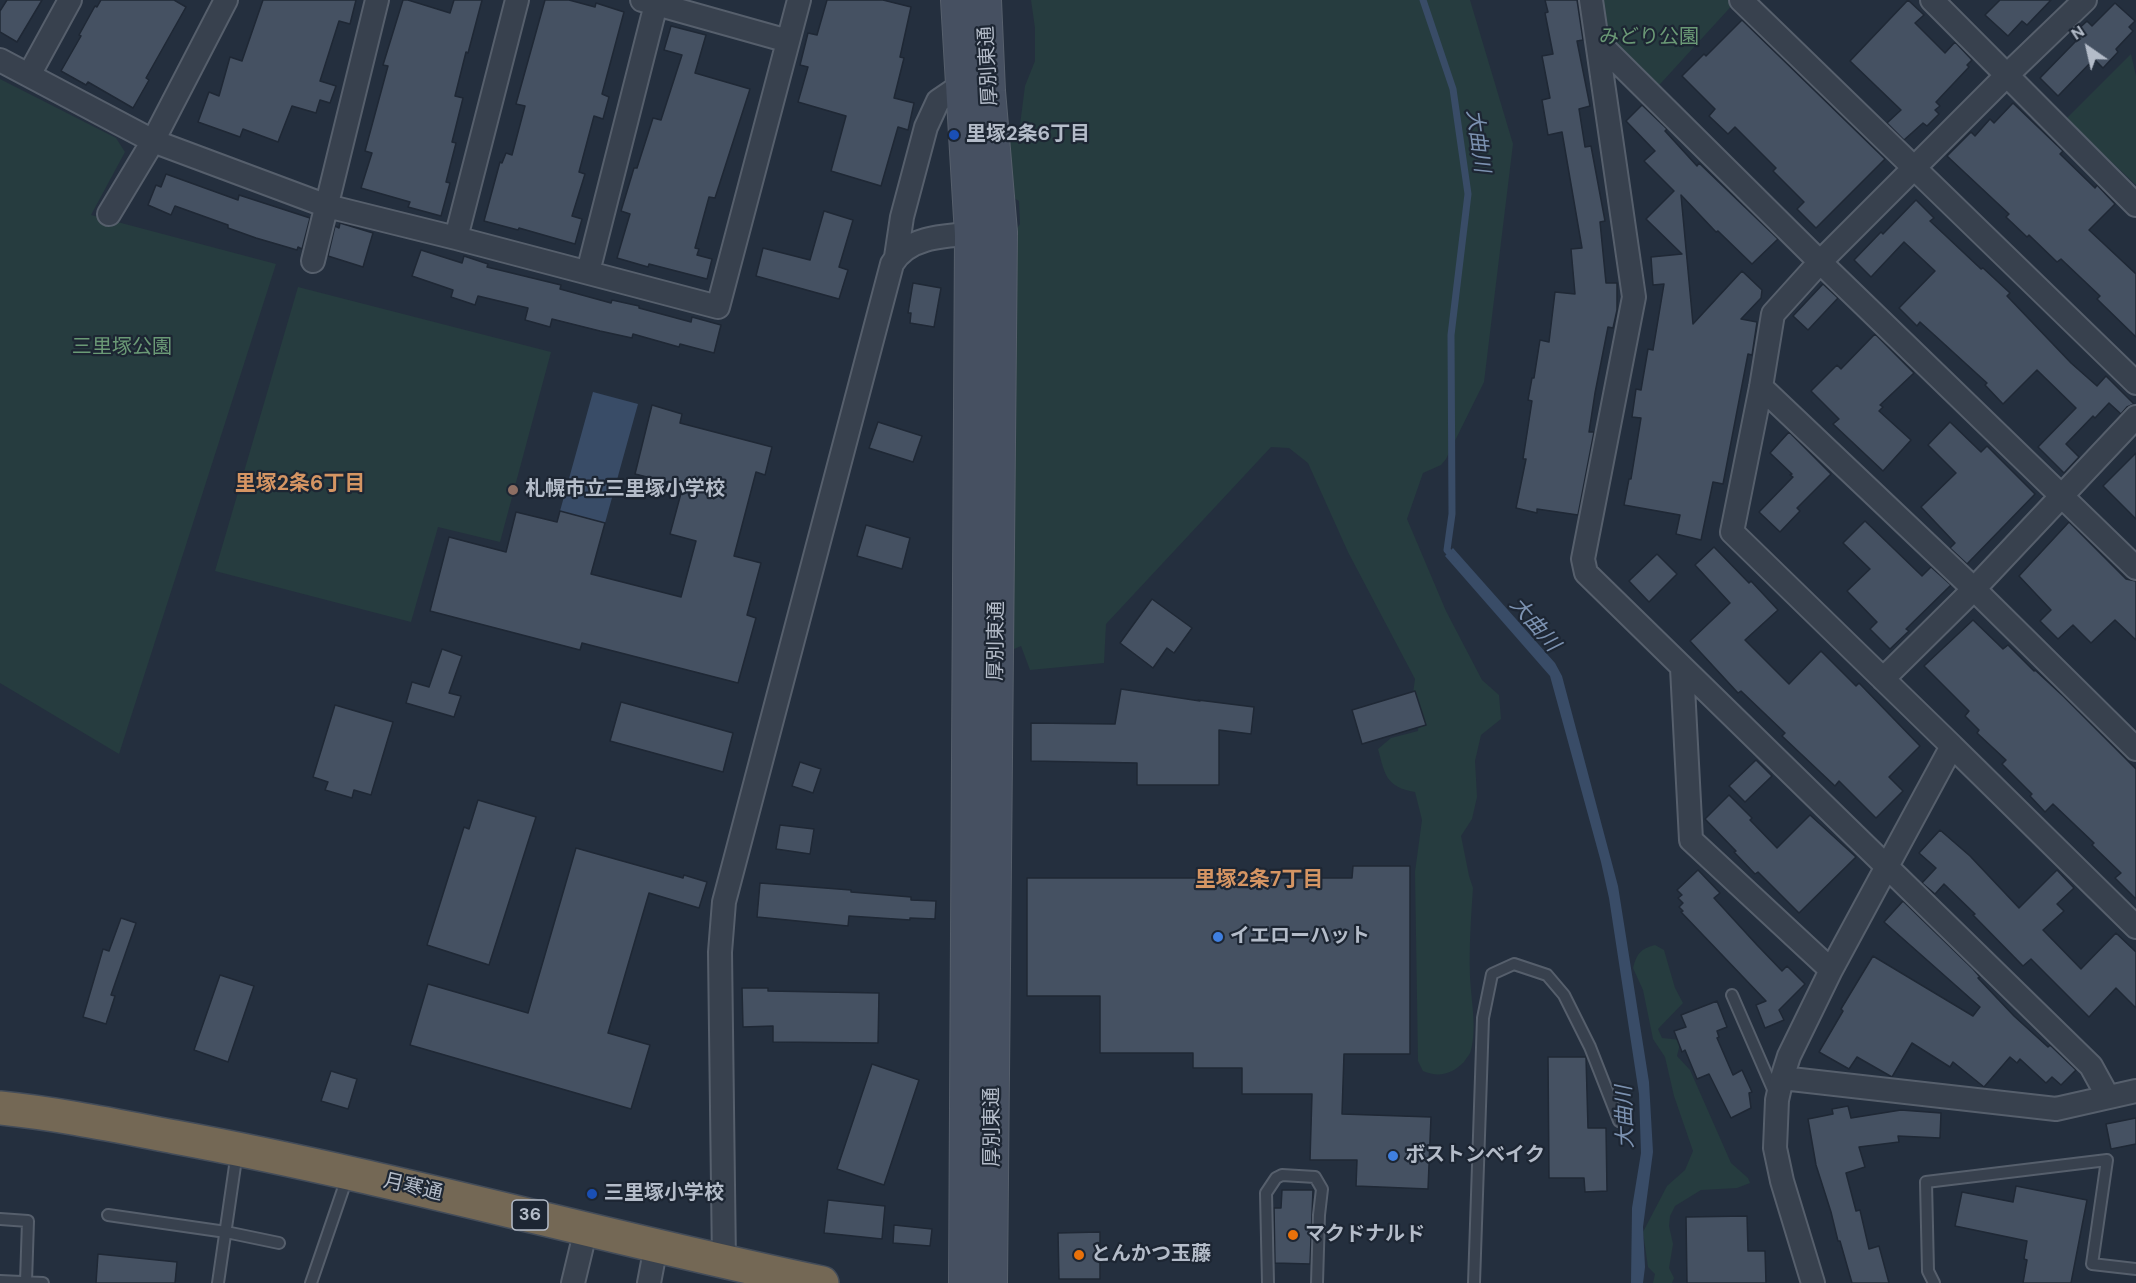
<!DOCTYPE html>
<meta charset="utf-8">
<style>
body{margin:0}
#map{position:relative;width:2136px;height:1283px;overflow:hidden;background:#242f3e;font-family:"DM Sans",sans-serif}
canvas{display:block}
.north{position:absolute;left:2058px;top:18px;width:60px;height:60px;-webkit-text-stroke:4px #1d2633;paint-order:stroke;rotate:326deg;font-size:16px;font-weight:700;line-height:24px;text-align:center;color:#b4bcc9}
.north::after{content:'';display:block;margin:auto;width:21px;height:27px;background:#b4bcc9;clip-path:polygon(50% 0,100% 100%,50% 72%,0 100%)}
</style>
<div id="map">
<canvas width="2136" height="1283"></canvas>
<div class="north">N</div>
</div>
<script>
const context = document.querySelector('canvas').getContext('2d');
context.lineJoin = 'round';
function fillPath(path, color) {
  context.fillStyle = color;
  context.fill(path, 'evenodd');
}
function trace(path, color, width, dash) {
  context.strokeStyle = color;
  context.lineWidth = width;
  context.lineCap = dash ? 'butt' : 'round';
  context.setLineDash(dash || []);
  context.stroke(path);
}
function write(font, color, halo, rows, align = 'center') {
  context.font = font + ' "DM Sans","Noto Sans JP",sans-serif';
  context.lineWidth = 4.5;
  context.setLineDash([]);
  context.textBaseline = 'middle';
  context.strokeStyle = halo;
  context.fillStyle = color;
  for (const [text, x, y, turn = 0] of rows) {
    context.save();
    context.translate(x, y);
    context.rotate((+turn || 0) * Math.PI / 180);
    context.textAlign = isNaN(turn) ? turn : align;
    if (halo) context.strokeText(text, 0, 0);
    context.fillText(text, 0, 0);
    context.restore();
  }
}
const green = new Path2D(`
 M1031,0H1470L1513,144L1484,382L1446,459L1441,465L1423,473L1407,519L1446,611L1482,680L1499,695L1501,719L1481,735L1475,761L1477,797L1472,819L1461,836L1469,876L1473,888C1471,917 1469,947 1470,976C1471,999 1477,1028 1471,1050C1470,1055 1466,1058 1464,1062C1452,1074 1439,1078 1423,1071L1418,1061L1415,872L1422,820L1415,792C1386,787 1385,775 1378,749L1391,738L1418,731L1419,711L1412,701L1415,679L1348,552L1308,463L1289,448L1271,447L1106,624L1104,663L1030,670L1021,646L1012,650L1013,233L1020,224L1019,201L1007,194V135L1019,133L1025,86L1035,61V28Z
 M1592,0H1737L1651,94L1598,42Z
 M2131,54L2136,76V185L2066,119Z
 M0,79L116,138L125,152L91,215L276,264L119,754L0,683Z
 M298,287L551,352L500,542L438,527L411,622L215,571Z
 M1655,945L1664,950L1675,988L1683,1003L1658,1029L1662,1038L1681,1040L1677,1056L1690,1070L1731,1163L1748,1178L1750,1183L1737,1188L1701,1190L1675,1206L1670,1216L1669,1226L1673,1244L1669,1268L1674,1278L1672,1283H1653L1655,1274L1648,1267L1643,1232L1667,1186L1685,1170L1693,1151L1674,1096L1665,1057L1653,1039L1643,990L1633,968C1637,954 1640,949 1655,945Z`);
const water = new Path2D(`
 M593,392L638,404L605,523L560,511Z
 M1453,548L1555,663L1562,676L1618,886L1649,1082L1653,1152L1643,1227L1645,1267L1643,1283H1631L1632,1208L1641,1153L1639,1094L1609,898L1601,862L1550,676L1445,556Z`);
const stream = new Path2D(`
 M1423,0L1453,89L1468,194L1451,335L1452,514L1447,550L1455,559`);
const building = new Path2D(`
 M7,0H42L17,42L0,32V11Z
 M101,0H174L186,7L146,78L149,80L133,108L88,82L86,85L61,71L81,36L79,35L95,6L97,7Z
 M263,0H356L350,24L339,21L320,81L336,86L330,103L320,100L316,113L292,106L278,142L243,129L240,137L198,122L209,92L219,96L230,57L242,61Z
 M403,0H408L450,13L454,0H482L468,53L466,52L455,96L463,98L452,142L456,143L446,182L450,183L441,216L408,207L410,202L361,188L372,153L365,151L388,66L383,65Z
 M545,0H569L595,7L596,3L624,12L602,94L609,97L603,119L594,116L579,172L585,174L572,216L582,219L575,244L519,228L518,230L484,221L500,162L502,163L506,153L512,155L525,106L516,104Z
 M827,0H883L911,7L900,57L904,58L894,98L914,103L908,130L898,127L881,186L831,171L846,116L798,102L808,67L800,65L808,33L817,35Z
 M1545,0H1577L1583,40L1577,41L1590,106L1579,109L1585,147L1591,146L1605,221L1600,222L1606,283H1617V310L1613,328L1608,327L1595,393L1589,432H1594L1578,515L1537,509V513L1516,508L1526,459H1523L1532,401L1528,400L1532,378H1534L1540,340L1549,342L1555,292L1575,294L1571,249L1582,248L1562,132L1548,135L1542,100L1550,98L1542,56L1553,54L1545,13L1548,12Z
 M1908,0L1924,15L1915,23L1945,53L1955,42L1972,60L1967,65L1969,67L1936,102L1940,106L1935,110L1939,114L1927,126L1923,123L1904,140L1887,123L1901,110L1850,61Z
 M2000,0H2051L2027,25L2022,21L2008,36L1985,15Z
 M2115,3L2135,21L2129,27L2133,31L2116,49L2118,52L2103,68L2094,59L2058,96L2040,78L2076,41L2071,36L2087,21L2092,26Z
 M1742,20L1885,159L1816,228L1797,209L1804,202L1773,171L1776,168L1735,127L1728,134L1709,116L1715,109L1682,76L1704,54L1706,56Z
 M671,26L706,35L695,73L750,89L715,198L709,197L695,248L699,249L697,255L712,259L707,279L649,264L648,267L617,258L630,214L621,211L634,168H637L653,118L661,120L682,55L664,50Z
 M2013,103L2063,151L2060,154L2095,188L2097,185L2115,204L2089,230L2136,274V337L2097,299L2100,296L2061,259L2057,262L2029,235L2027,237L2006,217L2009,214L1947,156L1971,132L1975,136L1990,119L1994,123Z
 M1642,105L1667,129L1665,131L1697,166L1699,163L1778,239L1752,264L1718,231L1716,232L1681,195L1693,324L1742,271L1762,290L1761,298L1741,319L1757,322L1752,355L1748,354L1723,484L1713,482L1701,540L1676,534L1680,515L1624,505L1629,479H1631L1641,418L1632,417L1636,389L1641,390L1648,349L1653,350L1664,284L1653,285L1651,257L1682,254L1646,219L1674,191L1644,161L1655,151L1626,121Z
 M166,174L238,200L239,195L310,218L302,249L298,247L297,250L256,238L228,228V225L175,206L171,215L148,205L156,185L161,187Z
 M1916,200L1934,218L1930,221L1981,269L1983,268L2010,293L2007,296L2071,363L2097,386L2106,376L2134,404L2127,407L2121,414L2109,403L2095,418L2093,416L2066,444L2079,457L2064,473L2038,447L2076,408L2037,370L2003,404L1985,385L1987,383L1942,342L1920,322L1917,326L1899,308L1935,271L1904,242L1871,277L1854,260L1881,232L1883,234Z
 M824,211L853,220L839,267L848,270L839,299L756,276L763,248L810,260Z
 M340,223L373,233L363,267L328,256L335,226L339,228Z
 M421,250L462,263L464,256L488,264L487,267L561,285L560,289L611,303L612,300L639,306V308L691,322L692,317L721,325L714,353L680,344L679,347L633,334L632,338L600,331L552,319L550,327L525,320L528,308L478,296L475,305L451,297L453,290L412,276Z
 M913,283L941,288L934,327L910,323L911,313H908Z
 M1823,284L1838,298L1808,330L1793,316Z
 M1875,334L1914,373L1880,405L1883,407L1879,411L1911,440L1883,471L1833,424L1839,419L1811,391L1837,365L1841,369Z
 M652,405L682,414L680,423L772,447L765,475L756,472L734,556L761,563L747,615L756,618L738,683L582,643L580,650L430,611L449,537L506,552L516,512L557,522L560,511L605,523L591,574L681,597L696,541L670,534L683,486L635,474Z
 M878,422L922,436L913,462L869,448Z
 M1950,422L1981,452L1987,446L2035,494L1967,564L1950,548L1955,543L1921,507L1956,473L1928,445Z
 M1789,432L1831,474L1797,508L1800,511L1780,532L1759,512L1793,477L1790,475L1792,474L1770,453Z
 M2136,453V519L2103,486Z
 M1865,521L1922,576L1931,567L1951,585L1906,629L1909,631L1890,649L1870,629L1877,622L1847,591L1870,569L1843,543Z
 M2069,522L2126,579L2136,581V640L2115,620L2091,643L2073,625L2058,639L2040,621L2051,610L2019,576Z
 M866,525L910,538L902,569L857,556Z
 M1714,547L1749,583L1751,581L1778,610L1745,640L1789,684L1821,651L1856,686L1859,683L1920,746L1889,777L1903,791L1876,818L1839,781L1835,786L1800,753L1782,736L1785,733L1741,691L1738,693L1690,641L1730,603L1695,565Z
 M1657,554L1677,574L1649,602L1629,581Z
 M1152,599L1192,628L1174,653L1167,648L1153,668L1120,643Z
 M1973,620L2003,649L2008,645L2034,671L2035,670L2063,696L2136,769V899L2115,878L2121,873L2092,845L2094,843L2053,804L2045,812L2030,796L2032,794L2002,764L2006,760L1977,733L1979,730L1965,716L1969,711L1924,666Z
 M442,649L462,656L449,693L461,696L454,717L406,703L412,682L429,687Z
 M1121,689L1200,701L1198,700L1254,707L1251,734L1219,730V785H1137V763L1031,761V723L1115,724Z
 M1415,691L1426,725L1362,744L1352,710Z
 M621,702L733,733L723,772L610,741Z
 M335,705L393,722L371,795L354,790L352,798L325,790L328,782L313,777Z
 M1756,760L1772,776L1745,802L1729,786Z
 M800,762L821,769L813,793L792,786Z
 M1729,795L1752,818L1750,820L1777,848L1810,815L1856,857L1799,913L1758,872L1755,874L1734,852L1736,851L1705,819Z
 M478,800L536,817L489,965L427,945L464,827L469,829Z
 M780,825L814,829L810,854L776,849Z
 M1940,830L1970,856L2019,908L2057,870L2074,888L2057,904L2064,911L2043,930L2081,969L2116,933L2136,952V1008L2116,988L2089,1017L2031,959L2023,966L1973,915L1975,914L1944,884L1935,894L1922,883L1936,868L1919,853Z
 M576,848L683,878L684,875L707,882L699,908L649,893L608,1033L650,1045L631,1109L410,1045L428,984L528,1013Z
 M1353,866H1410V1054H1344L1342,1114L1431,1117L1428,1189L1356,1186L1357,1160H1310L1312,1094H1242V1068H1193V1053H1100V996H1027V878H1352Z
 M1698,870L1720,893L1714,898L1757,945L1782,971L1787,966L1805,984L1779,1010L1784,1020L1765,1028L1756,1005L1766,1001L1681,912L1683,911L1679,907L1683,903L1678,898L1682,895L1677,890Z
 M760,883L851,890V892L911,897V900L936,901L935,919L910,918V920L849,916L848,926L757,917Z
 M1903,901L1973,969L1980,977L1978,978L2014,1016L2048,1047L2050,1045L2076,1070L2061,1085L2052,1077L2046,1083L2020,1059L2017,1063L2010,1057L1984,1087L1953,1062L1950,1067L1912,1043L1892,1077L1857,1057L1849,1069L1819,1052L1843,1011L1841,1009L1873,956L1973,1016L1980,1007L1884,922Z
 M121,918L136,923L111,995L115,996L106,1024L83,1017L103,949L109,951Z
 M220,975L254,986L228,1062L194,1050Z
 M742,988H768V991L879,993L878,1043L773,1042V1026L743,1027Z
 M1717,1001L1727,1027L1717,1031L1719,1037L1717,1038L1733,1075L1742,1070L1752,1092L1749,1093L1751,1108L1731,1118L1709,1074L1697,1079L1685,1050L1682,1052L1674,1031L1686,1027L1681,1015Z
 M1548,1057H1586L1588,1128H1606L1607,1191L1585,1192L1584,1178H1549Z
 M872,1064L919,1080L884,1185L837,1169Z
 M331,1071L357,1079L348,1109L321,1101Z
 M1848,1106L1851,1118L1901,1110L1941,1113L1940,1138L1898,1136L1899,1142L1859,1147L1865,1167L1846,1173L1856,1211L1860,1210L1869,1249L1879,1246L1889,1283H1852L1840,1241H1838L1831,1212L1816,1165L1808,1119L1833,1114L1832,1109Z
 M2136,1118V1144L2111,1149L2106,1124Z
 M2016,1186L2087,1200L2071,1283H2023L2027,1260L2024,1259L2027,1241L1955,1226L1962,1192L2013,1202Z
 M1282,1190H1313L1310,1264L1275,1263L1274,1208H1281Z
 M828,1200L885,1206L882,1239L824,1233Z
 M1747,1216L1748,1251H1765L1766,1283H1687L1686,1217Z
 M894,1225L932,1229L930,1246L893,1243Z
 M1100,1232V1279H1059L1058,1233Z
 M98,1254L177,1262L175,1283H96Z`);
const lane = new Path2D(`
 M1732,995L1775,1094
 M108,1215L226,1232L279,1243
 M0,1219L28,1221L26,1282
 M0,1281L43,1283
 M218,1283L237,1152
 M311,1283L348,1175
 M1268,1283L1266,1193L1276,1178L1282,1175L1315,1177L1322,1189L1319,1215L1317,1283
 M1474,1283L1483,1018L1492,974L1514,964L1547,975L1564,995L1590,1047L1619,1121
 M1934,1283L1928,1271L1926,1182L2107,1160L2092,1264L2136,1269`);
const street = new Path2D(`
 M642,0L788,41
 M1591,0L1634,297L1583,559L1586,573L2091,1066L2108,1097
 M1741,0L2136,383
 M1932,0L2136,205
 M1598,42L1820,262L2136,568
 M0,60L153,141L327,206L456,238L718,307L799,0
 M29,75L70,0
 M109,214L153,141L226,0
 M456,238L517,0
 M896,257L902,217L926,127L938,101L963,84
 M313,261L377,0
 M588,272L656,4
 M1761,387L1974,589L2136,749
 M1682,668L1691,840L1831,970
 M1883,679L1974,589L2136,417
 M1952,746L2136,927
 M1782,1078L2056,1109L2136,1091
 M724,1263L720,952L724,902L892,264C910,233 953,236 985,233
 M573,1283L586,1229
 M649,1283L656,1246
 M1813,1283L1782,1181L1775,1148L1777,1100L1782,1078L1789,1056L1831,970L1952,746L1732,532L1761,387L1773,314L1820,262L2006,76L2085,0`);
const secondary = new Path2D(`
 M957,0L971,235L965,1283
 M985,0L989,91L1001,232L991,1283`);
const highway = new Path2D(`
 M0,1108C59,1114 117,1126 175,1137C392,1177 606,1238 822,1283`);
const markers = [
 [954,135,6,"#1a4fb4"],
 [513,490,6,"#8d6e63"],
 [1218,937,6,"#3f7fe0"],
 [1393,1156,6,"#3f7fe0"],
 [592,1194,6,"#1a4fb4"],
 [1293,1235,6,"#e8710a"],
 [1079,1255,6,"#e8710a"]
];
const shields = [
 [530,1215,36]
];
const shieldNames = [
 ["36",530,1215]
];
const parkNames = [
 ["みどり公園",1649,38],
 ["三里塚公園",122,348]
];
const streetNames = [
 ["厚別東通",989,66,-93],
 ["厚別東通",997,641,-89],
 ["厚別東通",993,1127,-90],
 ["月寒通",413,1188,13]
];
const poiNames = [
 ["里塚2条6丁目",966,135],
 ["札幌市立三里塚小学校",525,490],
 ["イエローハット",1230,937],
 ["ボストンベイク",1405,1156],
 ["三里塚小学校",604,1194],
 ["マクドナルド",1305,1235],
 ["とんかつ玉藤",1091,1255]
];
const waterNames = [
 ["大曲川",1477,141,82],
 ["大曲川",1534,625,49],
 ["大曲川",1626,1117,-92]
];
const neighbourhoodNames = [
 ["里塚2条6丁目",300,484],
 ["里塚2条7丁目",1259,880]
];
fillPath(green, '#263c3f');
fillPath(water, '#394c67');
trace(stream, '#394c67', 7);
fillPath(building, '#455162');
trace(building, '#1f2835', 1.5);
trace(lane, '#565f6c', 14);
trace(street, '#565f6c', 26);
trace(secondary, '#565f6c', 34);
trace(highway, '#434c59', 36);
trace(lane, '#38414e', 10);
trace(street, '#38414e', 22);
trace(secondary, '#465061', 32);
trace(highway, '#746855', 33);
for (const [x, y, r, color] of markers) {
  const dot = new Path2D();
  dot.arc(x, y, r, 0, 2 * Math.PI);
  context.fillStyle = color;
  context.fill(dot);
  trace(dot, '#1d2633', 2);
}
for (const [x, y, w] of shields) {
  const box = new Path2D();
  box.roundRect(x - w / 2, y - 15, w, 30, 4.5);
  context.fillStyle = '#1d2633';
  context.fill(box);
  trace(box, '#b4bcc9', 1.5);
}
write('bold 18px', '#b4bcc9', null, shieldNames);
write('20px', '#6b9a76', '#1d2633', parkNames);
write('20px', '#b4bcc9', '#1d2633', streetNames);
write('bold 20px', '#b4bcc9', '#1d2633', poiNames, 'left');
write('italic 21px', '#7c92b1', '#1d2633', waterNames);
write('bold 21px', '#d59563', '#1d2633', neighbourhoodNames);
</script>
